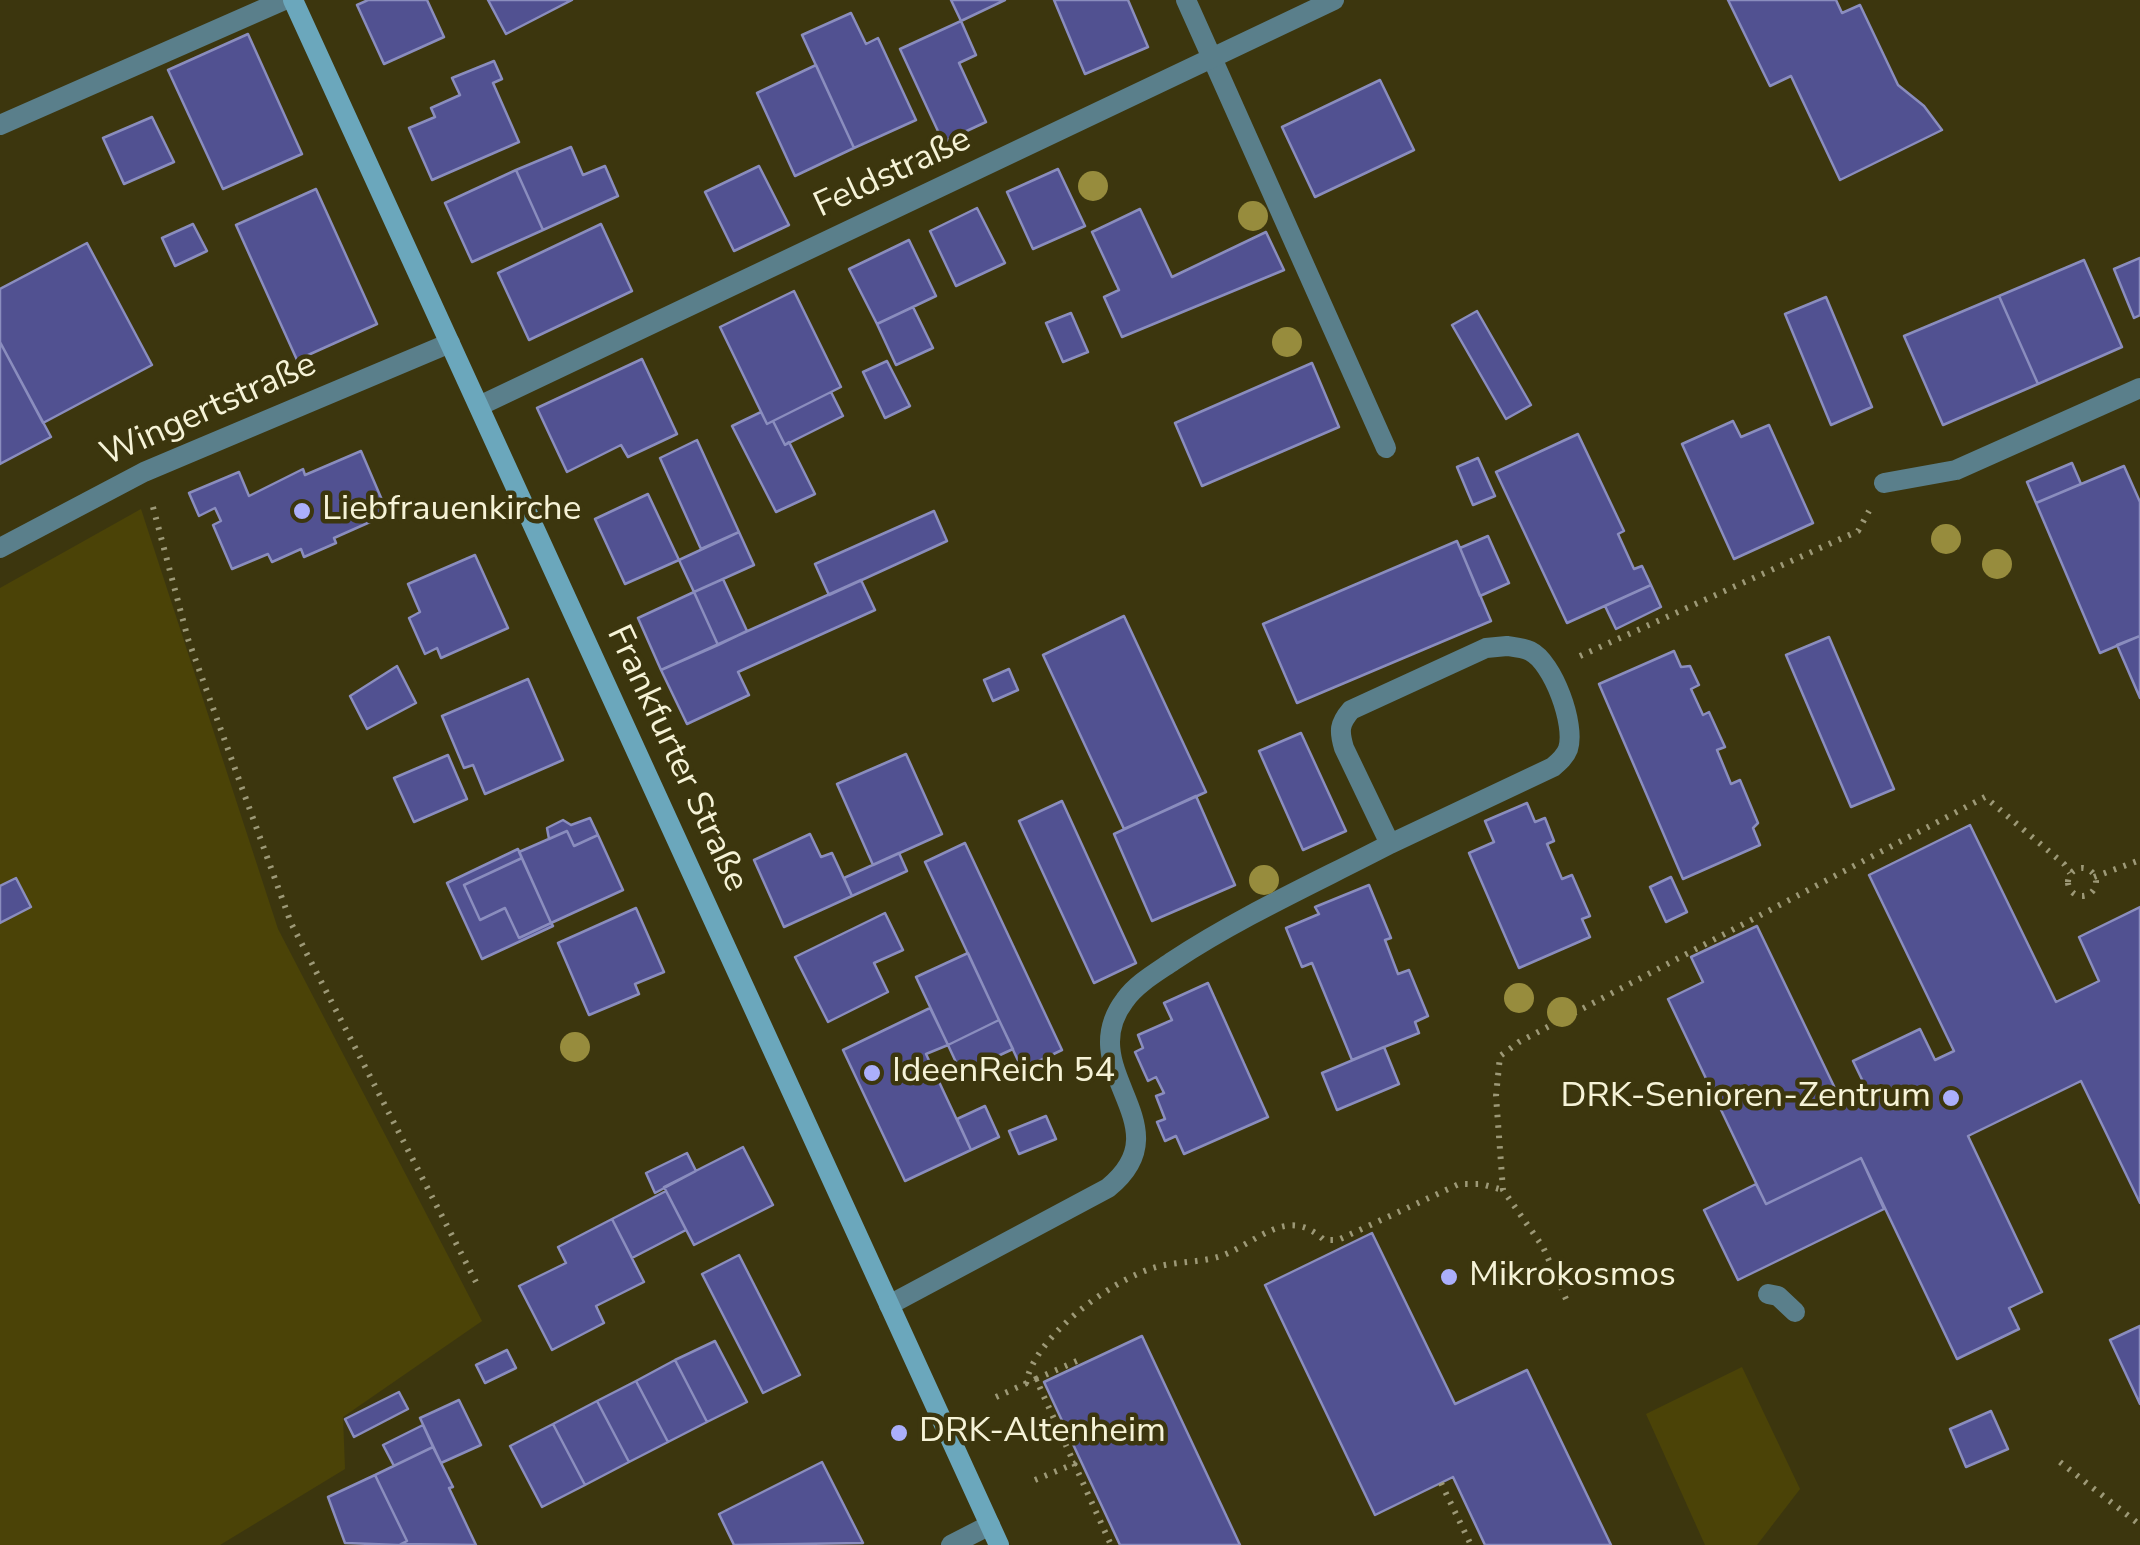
<!DOCTYPE html>
<meta charset="utf-8">
<style>
body{margin:0}
canvas{display:block;background:#3c360e}
</style>
<canvas width="2140" height="1545"></canvas>
<script>
const context = document.querySelector('canvas').getContext('2d');
context.lineJoin = 'round';
function fillPath(path, color) {
  context.fillStyle = color;
  context.fill(path, 'evenodd');
}
function trace(path, color, width, dash) {
  context.strokeStyle = color;
  context.lineWidth = width;
  context.lineCap = dash ? 'butt' : 'round';
  context.setLineDash(dash || []);
  context.stroke(path);
}
function write(font, color, halo, rows, align = 'center') {
  context.font = font + ' "Nunito Sans",sans-serif';
  context.lineWidth = 9;
  context.setLineDash([]);
  context.textBaseline = 'middle';
  context.strokeStyle = halo;
  context.fillStyle = color;
  for (const [text, x, y, turn = 0] of rows) {
    context.save();
    context.translate(x, y);
    context.rotate((+turn || 0) * Math.PI / 180);
    context.textAlign = isNaN(turn) ? turn : align;
    if (halo) context.strokeText(text, 0, 0);
    context.fillText(text, 0, 0);
    context.restore();
  }
}
const green = new Path2D(`
 M141,509L278,929L482,1321L343,1417L345,1469L220,1545H0V588Z
 M1742,1367L1800,1489L1757,1545H1705L1646,1414Z`);
const building = new Path2D(`
 M368,0H427L444,37L384,64L357,5Z
 M488,0H572L506,34Z
 M951,0H1005L961,21Z
 M1054,0H1128L1148,47L1085,74Z
 M1728,0H1836L1842,13L1860,5L1898,85L1924,106L1942,130L1840,180L1791,76L1770,86Z
 M851,13L866,44L878,38L916,120L854,148L802,35Z
 M961,21L976,55L959,63L986,122L943,142L900,49Z
 M248,34L302,154L223,189L168,70Z
 M494,61L502,79L493,83L519,142L432,180L409,128L435,117L431,108L460,95L452,78Z
 M816,65L854,148L795,176L757,93Z
 M1380,80L1414,150L1315,197L1282,127Z
 M152,117L174,162L124,184L103,138Z
 M571,147L583,175L605,166L618,196L543,230L516,170Z
 M759,166L789,225L734,251L705,192Z
 M1058,169L1085,226L1033,249L1007,192Z
 M516,170L543,230L472,262L445,203Z
 M316,189L377,324L297,360L236,225Z
 M977,208L1005,263L956,286L930,231Z
 M1140,209L1172,277L1266,232L1284,270L1122,337L1104,297L1119,290L1092,232Z
 M193,224L207,251L175,266L162,238Z
 M601,224L632,291L529,340L498,273Z
 M909,240L936,296L877,324L849,269Z
 M87,243L152,365L43,423L0,342V289Z
 M2140,258V315L2134,318L2114,269Z
 M2084,260L2122,347L2038,384L1999,296Z
 M794,291L841,387L767,424L720,327Z
 M1999,296L2038,384L1943,425L1904,336Z
 M1826,297L1872,407L1831,425L1785,314Z
 M913,307L933,348L896,365L877,324Z
 M1477,311L1531,405L1506,419L1452,325Z
 M1071,313L1088,352L1063,362L1046,323Z
 M0,342L51,437L0,464Z
 M642,359L677,434L628,457L621,445L567,472L537,408Z
 M887,361L910,406L885,418L863,372Z
 M1312,363L1339,427L1202,486L1175,423Z
 M831,392L843,416L785,445L773,421Z
 M761,412L767,424L773,421L785,445L789,442L815,494L776,512L732,426Z
 M1733,421L1741,437L1769,425L1813,523L1734,559L1682,444Z
 M1578,434L1624,531L1618,534L1634,569L1642,566L1651,585L1567,623L1496,472Z
 M697,440L739,532L701,549L660,458Z
 M361,451L388,514L334,538L336,543L304,557L301,549L272,562L268,554L232,569L213,525L221,521L215,508L199,516L189,493L239,472L249,496L303,469L305,475Z
 M1478,458L1495,496L1473,505L1457,467Z
 M2072,463L2081,484L2036,503L2027,482Z
 M2124,466L2140,502V636L2100,653L2036,503Z
 M648,494L679,560L625,584L595,519Z
 M934,511L947,541L829,595L815,564Z
 M739,532L754,565L694,592L679,560Z
 M1488,536L1509,583L1480,596L1460,548Z
 M1457,541L1491,621L1297,703L1263,624Z
 M475,555L508,628L441,658L437,648L425,654L409,618L420,612L408,584Z
 M723,579L747,631L718,645L694,592Z
 M861,580L875,610L738,672L749,695L687,724L661,670Z
 M1651,585L1661,607L1616,629L1605,606Z
 M694,592L718,645L661,670L638,618Z
 M1124,616L1206,792L1124,829L1043,655Z
 M2140,636V698L2117,645Z
 M1829,637L1894,789L1851,807L1786,655Z
 M1674,651L1681,667L1690,666L1699,685L1691,689L1703,715L1709,712L1725,747L1717,750L1731,784L1740,780L1758,823L1753,828L1760,845L1683,879L1599,684Z
 M397,666L416,703L367,729L350,696Z
 M1009,669L1018,690L993,701L984,680Z
 M528,679L563,760L485,794L473,765L464,768L442,716Z
 M1301,733L1346,831L1303,850L1259,751Z
 M906,754L942,834L873,865L837,784Z
 M448,755L467,799L414,822L394,778Z
 M1196,796L1235,885L1152,921L1114,834Z
 M1062,801L1136,963L1094,983L1019,821Z
 M1527,803L1535,822L1545,818L1554,841L1547,844L1562,879L1572,875L1590,916L1582,919L1590,937L1519,968L1469,853L1494,842L1485,821Z
 M590,818L598,835L574,846L567,831L549,839L547,828L563,820L571,825Z
 M1970,825L2056,1002L2099,981L2079,937L2140,907V1203L2081,1081L1968,1136L2042,1292L2009,1308L2019,1329L1957,1359L1861,1158L1766,1204L1668,999L1703,982L1691,957L1757,926L1843,1105L1868,1092L1853,1061L1920,1029L1935,1060L1954,1051L1869,875Z
 M567,831L574,846L598,835L623,890L551,923L519,852Z
 M810,834L821,857L832,853L852,896L784,927L754,860Z
 M965,843L1062,1050L1022,1069L925,862Z
 M518,849L522,858L464,885L480,920L505,908L519,938L551,923L553,926L482,959L447,883Z
 M899,853L907,871L852,896L844,878Z
 M522,858L551,923L519,938L505,908L480,920L464,885Z
 M1671,877L1687,912L1666,922L1650,887Z
 M16,878L31,907L0,923V886Z
 M1369,885L1391,938L1385,940L1398,974L1409,970L1428,1016L1415,1022L1419,1033L1352,1060L1312,963L1302,967L1286,928L1319,914L1315,907Z
 M636,908L664,972L635,984L639,994L589,1015L558,943Z
 M885,913L903,950L874,963L888,992L828,1022L795,957Z
 M968,953L999,1020L948,1045L916,977Z
 M1208,983L1268,1117L1184,1154L1176,1136L1165,1141L1157,1122L1165,1119L1156,1096L1164,1093L1156,1077L1148,1081L1135,1052L1143,1048L1138,1035L1172,1020L1164,1003Z
 M930,1008L948,1045L926,1054L971,1150L905,1181L843,1050Z
 M999,1020L1013,1049L961,1073L948,1045Z
 M1384,1047L1399,1084L1337,1110L1322,1073Z
 M985,1106L999,1137L971,1150L957,1119Z
 M1046,1116L1056,1139L1019,1154L1009,1131Z
 M743,1147L773,1205L694,1245L664,1187Z
 M687,1153L696,1171L655,1193L646,1173Z
 M1861,1158L1884,1209L1738,1280L1704,1210L1756,1184L1766,1204Z
 M666,1191L686,1230L632,1258L612,1219Z
 M612,1219L644,1282L596,1306L604,1323L552,1350L519,1286L566,1263L558,1247Z
 M1372,1233L1455,1404L1527,1370L1611,1545H1485L1453,1477L1375,1515L1265,1285Z
 M739,1255L800,1375L763,1393L702,1274Z
 M2140,1326V1404L2110,1340Z
 M1142,1336L1240,1545H1120L1044,1382Z
 M715,1341L747,1402L707,1422L675,1360Z
 M507,1350L516,1368L485,1383L476,1365Z
 M675,1360L707,1422L668,1442L636,1381Z
 M636,1381L668,1442L629,1462L597,1401Z
 M399,1392L408,1409L354,1437L345,1419Z
 M459,1400L481,1445L441,1463L420,1418Z
 M597,1401L629,1462L585,1485L553,1424Z
 M1991,1411L2008,1449L1966,1467L1950,1429Z
 M553,1424L585,1485L542,1507L510,1446Z
 M423,1425L433,1447L394,1466L383,1445Z
 M433,1447L453,1487L449,1488L476,1545L401,1544L407,1541L375,1475Z
 M822,1462L863,1543L734,1545L719,1514Z
 M375,1475L407,1541L399,1545L345,1543L328,1497Z`);
const path = new Path2D(`
 M153,507L188,639L291,923L477,1284
 M1580,656L1858,531L1869,511
 M2068 882a14 14 0 1 1 28 0a14 14 0 1 1-28 0Z
 M2094,877L2140,860
 M1566,1299L1543,1247L1503,1190L1496,1096L1500,1056L1519,1042L1985,797L2064,864L2070,873
 M1036,1379L1077,1361L1079,1366
 M1026,1384C1033,1338 1110,1281 1153,1268C1175,1261 1200,1263 1221,1256C1259,1242 1287,1205 1324,1240H1338L1459,1184H1481L1503,1190
 M996,1397L1036,1379L1111,1545
 M2060,1462L2140,1525
 M1035,1480L1081,1461
 M1441,1483L1471,1545`);
const lane = new Path2D(`
 M1212,58L1386,448
 M1768,1294L1778,1296L1795,1312`);
const street = new Path2D(`
 M1186,0L1212,58
 M0,125L284,0
 M479,406L1334,0
 M1884,483L1956,470L2140,388
 M0,548L144,472L450,343
 M1507,646C1514,647 1524,648 1530,651C1553,662 1576,725 1568,749C1565,757 1559,762 1553,767L1390,844L1344,748C1339,731 1339,724 1351,710L1486,648Z
 M889,1305L1108,1188C1186,1125 1071,1071 1125,1000C1136,984 1157,972 1173,961C1241,916 1317,882 1390,844
 M951,1545L990,1525`);
const secondary = new Path2D(`
 M293,0L999,1545`);
const trees = [
 [1093,186],
 [1253,216],
 [1287,342],
 [1946,539],
 [1997,564],
 [1264,880],
 [1519,998],
 [1562,1012],
 [575,1047]
];
const markers = [
 [302,511,10,"#abaffb"],
 [872,1073,10,"#abaffb"],
 [1951,1098,10,"#abaffb"],
 [1449,1277,10,"#abaffb"],
 [899,1433,10,"#abaffb"]
];
const streetNames = [
 ["Feldstraße",893,174,-25],
 ["Wingertstraße",209,411,-24],
 ["Frankfurter Straße",676,759,65]
];
const poiNames = [
 ["Liebfrauenkirche",322,511],
 ["IdeenReich 54",892,1073],
 ["DRK-Senioren-Zentrum",1931,1098,"right"],
 ["Mikrokosmos",1469,1277],
 ["DRK-Altenheim",919,1433]
];
fillPath(green, '#4b4307');
fillPath(building, '#515191');
trace(building, '#8a8dbe', 2.5);
trace(path, '#9d9977', 6, [2.5, 8]);
trace(lane, '#5a7f8b', 20);
trace(street, '#5a7f8b', 20);
trace(secondary, '#6ba7bc', 20);
context.fillStyle = '#978c3d';
for (const [x, y] of trees) {
  context.beginPath();
  context.arc(x, y, 15, 0, 2 * Math.PI);
  context.fill();
}
for (const [x, y, r, color] of markers) {
  const dot = new Path2D();
  dot.arc(x, y, r, 0, 2 * Math.PI);
  context.fillStyle = color;
  context.fill(dot);
  trace(dot, '#3c360e', 4);
}
write('35px', '#f6f3d7', '#3c360e', streetNames);
write('35px', '#f6f3d7', '#3c360e', poiNames, 'left');
</script>
